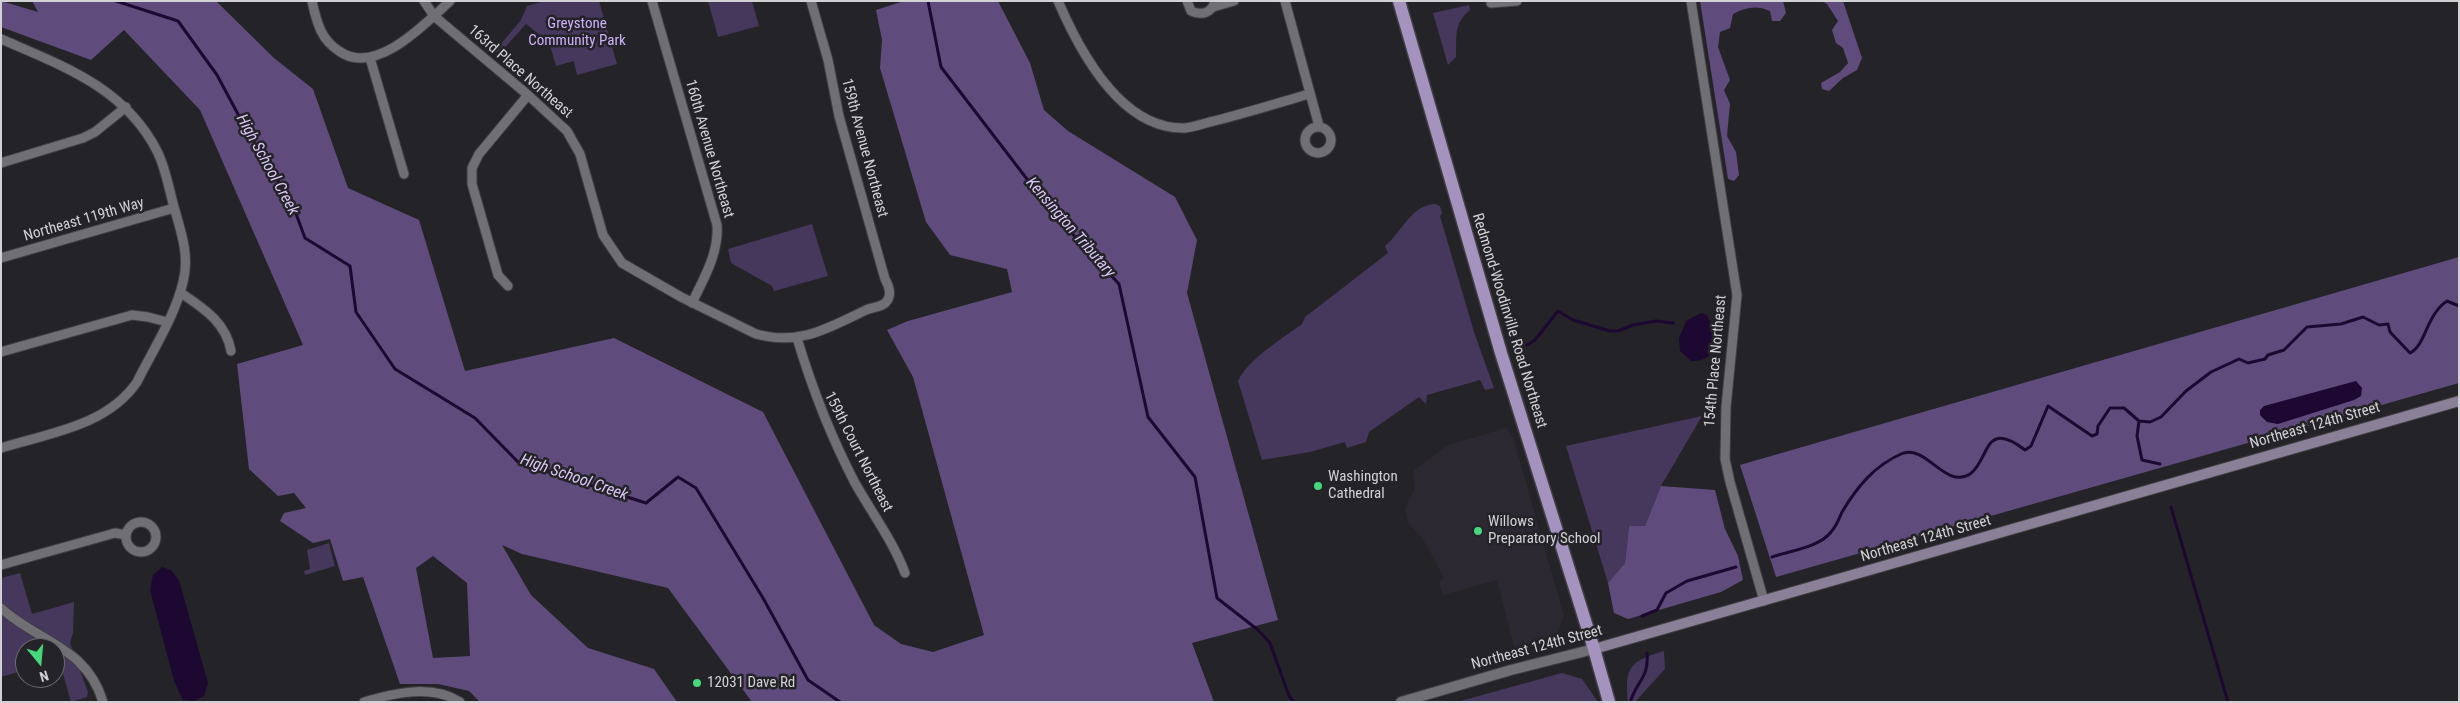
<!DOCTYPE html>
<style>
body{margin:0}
#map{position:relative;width:2460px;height:703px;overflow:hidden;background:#242327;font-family:"Roboto Condensed",sans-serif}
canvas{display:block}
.frame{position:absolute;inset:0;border:2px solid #d2d1d4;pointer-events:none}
.north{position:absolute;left:15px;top:638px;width:50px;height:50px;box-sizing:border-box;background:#242327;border:1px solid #6a696c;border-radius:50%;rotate:163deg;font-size:14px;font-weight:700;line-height:20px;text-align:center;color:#d2d1d4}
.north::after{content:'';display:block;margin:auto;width:18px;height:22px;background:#45d77a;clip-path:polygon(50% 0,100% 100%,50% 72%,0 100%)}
</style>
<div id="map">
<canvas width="2460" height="703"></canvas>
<div class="frame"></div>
<div class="north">N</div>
</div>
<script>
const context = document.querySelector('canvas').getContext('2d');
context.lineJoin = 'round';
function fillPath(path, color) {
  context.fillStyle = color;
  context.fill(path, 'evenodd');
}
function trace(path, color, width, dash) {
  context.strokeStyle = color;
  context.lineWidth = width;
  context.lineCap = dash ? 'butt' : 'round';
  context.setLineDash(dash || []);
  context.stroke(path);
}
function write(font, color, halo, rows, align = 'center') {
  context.font = font + ' "Roboto Condensed",sans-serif';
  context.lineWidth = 5;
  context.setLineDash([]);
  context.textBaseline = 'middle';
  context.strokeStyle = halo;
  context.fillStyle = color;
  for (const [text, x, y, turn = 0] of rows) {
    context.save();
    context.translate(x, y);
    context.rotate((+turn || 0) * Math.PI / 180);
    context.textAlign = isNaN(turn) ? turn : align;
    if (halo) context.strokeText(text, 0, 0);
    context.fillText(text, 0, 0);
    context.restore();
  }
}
const built = new Path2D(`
 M1506,428L1513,437L1564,616L1558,631L1551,637L1514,647L1497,580L1443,595L1439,582L1444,578L1423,539L1408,523L1405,509L1415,488L1413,471L1448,445Z`);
const green = new Path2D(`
 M544,1H599L617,64L577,75L574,61L556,66L549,42L526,24L499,54L495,51L521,20L527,6Z
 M708,1H752L759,26L718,37Z
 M1469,5L1470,10C1453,24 1457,37 1456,57L1448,65L1433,13Z
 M1435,204L1440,206L1442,213L1440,216L1474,332L1494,388L1485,390L1480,380L1427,395L1426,404L1419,397L1369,432L1366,442L1347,448L1345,442L1310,452L1262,460L1238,381C1248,359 1283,338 1302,324L1305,317L1388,253L1385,246C1402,232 1411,205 1435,204Z
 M812,224L828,276L774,291L772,286L731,263L728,249Z
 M1702,416L1661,486L1645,526H1629L1625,563L1608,583L1566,446Z
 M329,543L335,566L305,575L304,571L310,569L307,550Z
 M20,573L32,614L74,602L73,633L70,643L88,692L87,697L71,702L59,660L55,661V648H25V670L1,677V578Z
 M1664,651L1665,669L1635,702H1628C1624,666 1631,661 1664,651Z
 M1562,673L1582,679L1598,702H1457Z`);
const forest = new Path2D(`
 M1,1L38,12L32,1H216L274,58L313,89L348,188L419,220L465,371L614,338L763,412L874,625L901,644L933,652L984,635L913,377L887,330L908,321L1012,292L1007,269L950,255L926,222L880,68L882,40L876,10L904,1H998L1030,63L1044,110L1068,131L1175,197L1197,240L1187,293L1278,620L1192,643L1214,702H752L668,588L522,554L502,545L531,595L588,648L654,669L677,702H480L469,691L438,684H400L363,577L343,581L330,539L313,543L280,521L284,513L306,508L294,493L278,496L249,469L237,364L303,345L200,110L124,30L91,60L1,27ZM433,556L467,583L470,656L433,658L416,568Z
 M1700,1H1783L1786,13L1780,21H1772L1770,11C1757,5 1746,7 1733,14L1730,28L1720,32L1718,47L1730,80L1724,90L1730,104L1727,136L1736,152L1739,175L1734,181L1728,179Z
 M1822,1H1843L1862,58L1857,70L1843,78L1829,91L1822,89L1821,83L1840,72L1848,63L1843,48L1836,43L1832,30L1838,21L1827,4Z
 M2459,257V383L1776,577L1740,465Z
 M1661,486L1715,490L1725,529L1738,556L1743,580L1721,592L1628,619L1614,613L1608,583L1625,563L1629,526H1645Z`);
const water = new Path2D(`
 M1701,313L1707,315L1712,325L1715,326C1722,345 1712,362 1691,361L1680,351L1679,338L1686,321Z
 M2356,381L2362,388L2361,396L2354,400L2278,424L2267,422L2260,415V410L2264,406Z
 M162,567L171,570L179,580L208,683L204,696L194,701L183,700L174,681L150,590L153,575Z`);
const stream = new Path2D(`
 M116,1L178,21L217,75L247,131L292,203L305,238L350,266L356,312L395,369L475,418L518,462L646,503L678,477L696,488L763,598L808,680L840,702
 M928,1L941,67L1053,213L1119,284L1148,417L1195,477L1217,598L1258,630L1270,643L1289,696L1294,702
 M1527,345L1535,340L1558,311L1573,320L1610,331H1618L1633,325L1656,321L1673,323
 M2139,421L2137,436L2142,460L2160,464
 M2171,507L2228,702
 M1772,557C1789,551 1820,547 1831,532C1836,527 1839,519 1842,512C1857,487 1874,466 1901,454C1926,443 1945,490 1970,474C1990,460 1983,418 2025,450L2031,446L2048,406L2092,436L2097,434L2098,426L2110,408H2124L2139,421L2150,422L2161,417L2186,391L2211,372L2239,359L2248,363L2265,359L2268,355L2284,350L2307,327L2341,324L2363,317L2379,325L2388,324L2390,332L2410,353C2426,345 2426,315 2447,301L2459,306
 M1642,616L1657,610L1666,593L1687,581L1736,567
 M1631,700C1638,679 1649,678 1647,653`);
const minor = new Path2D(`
 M312,1C314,11 317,22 321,31C325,39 331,46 339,51C375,77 425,24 450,1
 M424,1L434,16L528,95L567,131L580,154L603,235L622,263L681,297L756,334C800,346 828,328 866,310C873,307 883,307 887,301C892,294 889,286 885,279L839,116L828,60L811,1
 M652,1L717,225C719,253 704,278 692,303
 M1058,1C1080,52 1121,130 1185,128C1194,127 1205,123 1214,121C1246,113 1278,103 1309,94
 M1187,1L1191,11C1202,16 1212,13 1215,1
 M1285,1L1319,126
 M1691,1L1737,295L1726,407L1725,459L1730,482L1764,601
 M1491,3L1517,1
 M1213,7L1234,1
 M1,39C63,66 126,88 158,153C166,170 169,189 174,207C181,232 190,256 183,282C175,316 153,350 137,382C107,426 49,433 1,448
 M370,58L404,174
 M1305 140a13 13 0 1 1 26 0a13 13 0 1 1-26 0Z
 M1,163L83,138L95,132L126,107
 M1,258L174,208
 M508,286L498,275L472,184V168L479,154L528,95
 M181,293C203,308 226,322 231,351
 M797,338C812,388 831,437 855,483C872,513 893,541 905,573
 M1,352L132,315L148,317L167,322
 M126 537a15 15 0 1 1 30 0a15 15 0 1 1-30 0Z
 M1,565L115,533L126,535
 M1,608C38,642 87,647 103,702
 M364,702C394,693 431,684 460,702`);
const tertiary = new Path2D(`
 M1401,702L1511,670L1594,649`);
const secondary = new Path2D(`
 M1594,649L2459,401`);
const primary = new Path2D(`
 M1399,1L1501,353L1594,649L1609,702`);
const markers = [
 [1318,486,5,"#45d77a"],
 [1478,531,5,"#45d77a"],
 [697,683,5,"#45d77a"]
];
const parkNames = [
 ["Greystone",577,24],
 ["Community Park",577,41]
];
const streetNames = [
 ["163rd Place Northeast",520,72,41],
 ["159th Avenue Northeast",864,148,75],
 ["160th Avenue Northeast",709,149,74],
 ["Northeast 119th Way",84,220,-16],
 ["Redmond-Woodinville Road Northeast",1509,321,73],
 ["154th Place Northeast",1716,361,-85],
 ["Northeast 124th Street",2315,426,-16],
 ["159th Court Northeast",858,452,63],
 ["Northeast 124th Street",1926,539,-16],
 ["Northeast 124th Street",1537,648,-15]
];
const poiNames = [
 ["Washington",1328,477],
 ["Cathedral",1328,494],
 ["Willows",1488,522],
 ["Preparatory School",1488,539],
 ["12031 Dave Rd",707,683]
];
const waterNames = [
 ["High School Creek",267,165,61],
 ["Kensington Tributary",1070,228,49],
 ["High School Creek",574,478,19]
];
fillPath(built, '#2c2832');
fillPath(green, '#46375d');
fillPath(forest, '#5f4c7c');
fillPath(water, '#1d0832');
trace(stream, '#1d0832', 3);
trace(minor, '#413f43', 11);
trace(tertiary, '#413f43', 12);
trace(secondary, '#413f43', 12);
trace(primary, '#413f43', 15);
trace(minor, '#706f74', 9);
trace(tertiary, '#706f74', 10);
trace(secondary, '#8a8199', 10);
trace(primary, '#a393be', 12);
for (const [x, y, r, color] of markers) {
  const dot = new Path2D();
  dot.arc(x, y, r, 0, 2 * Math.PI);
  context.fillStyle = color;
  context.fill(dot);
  trace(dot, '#242327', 2);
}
write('15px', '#ceb1fc', '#242327', parkNames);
write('15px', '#d2d1d4', '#242327', streetNames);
write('15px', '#d2d1d4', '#242327', poiNames, 'left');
write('italic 16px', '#d9c8f6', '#242327', waterNames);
</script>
